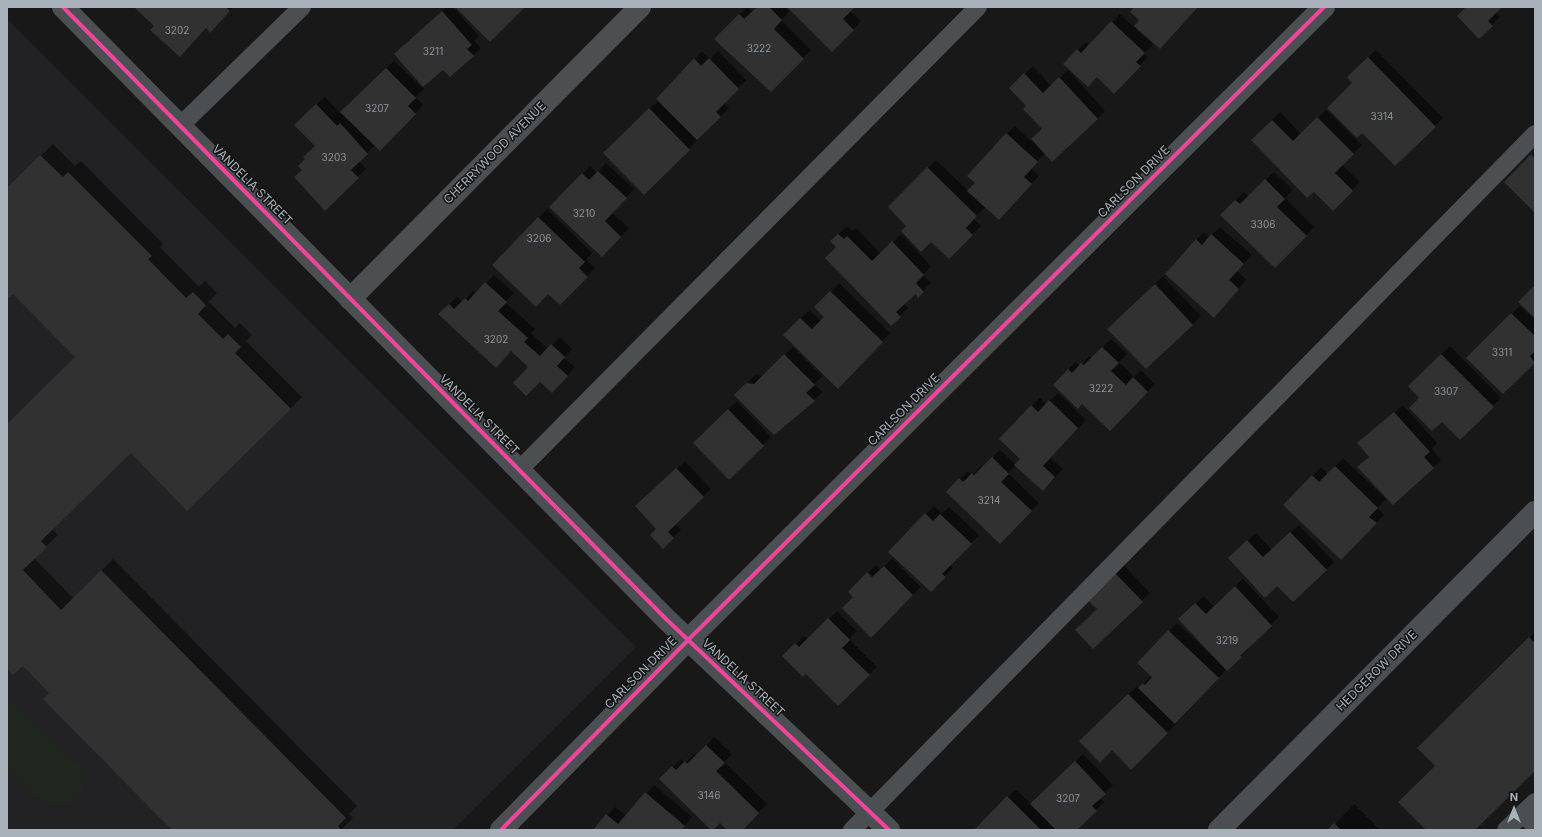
<!DOCTYPE html>
<style>
body{margin:0}
#map{position:relative;width:1542px;height:837px;overflow:hidden;background:#181818;font-family:Inter,sans-serif}
canvas{display:block}
.frame{position:absolute;inset:0;border:8px solid #a9b2ba;pointer-events:none}
.north{position:absolute;left:1494px;top:789px;width:40px;height:40px;-webkit-text-stroke:3px #121314;paint-order:stroke;rotate:0deg;font-size:11px;font-weight:700;line-height:16px;text-align:center;color:#a9b2ba}
.north::after{content:'';display:block;margin:auto;width:14px;height:18px;background:#a9b2ba;clip-path:polygon(50% 0,100% 100%,50% 72%,0 100%)}
</style>
<div id="map">
<canvas width="1542" height="837"></canvas>
<div class="frame"></div>
<div class="north">N</div>
</div>
<script>
const context = document.querySelector('canvas').getContext('2d');
context.lineJoin = 'round';
function fillPath(path, color) {
  context.fillStyle = color;
  context.fill(path, 'evenodd');
}
function trace(path, color, width, dash) {
  context.strokeStyle = color;
  context.lineWidth = width;
  context.lineCap = dash ? 'butt' : 'round';
  context.setLineDash(dash || []);
  context.stroke(path);
}
function write(font, color, halo, rows, align = 'center') {
  context.font = font + ' Inter,sans-serif';
  context.lineWidth = 3;
  context.setLineDash([]);
  context.textBaseline = 'middle';
  context.strokeStyle = halo;
  context.fillStyle = color;
  for (const [text, x, y, turn = 0] of rows) {
    context.save();
    context.translate(x, y);
    context.rotate((+turn || 0) * Math.PI / 180);
    context.textAlign = isNaN(turn) ? turn : align;
    if (halo) context.strokeText(text, 0, 0);
    context.fillText(text, 0, 0);
    context.restore();
  }
}
const built = new Path2D(`
 M7,19L636,647L453,830H7Z`);
const green = new Path2D(`
 M7,699L73,761L81,765L87,772L81,792L72,802L59,805L38,799L7,768Z`);
const shadow = new Path2D(`
 M135,7H233L218,23L206,27L156,26Z
 M447,7H453L479,36L474,41L481,48L473,56L443,68L403,46Z
 M747,7L753,12L758,7H785L789,12L781,20L811,50L771,91L716,39Z
 M789,7H854L850,11L861,21L832,51Z
 M1135,7H1197L1138,28L1136,29L1153,44L1144,54L1148,57L1122,85L1064,64L1086,42L1090,46L1120,14L1134,27L1140,20Z
 M1467,7H1500L1495,12L1500,17L1479,38Z
 M1376,50L1443,118L1395,165L1354,83L1348,77Z
 M702,51L710,59L718,51L746,80L723,103L729,108L644,194L604,153L659,100Z
 M394,61L424,89L415,97L423,105L380,150L375,145L359,161L366,169L325,209L303,170L316,146L304,117L325,97L340,113Z
 M1033,66L1051,86L1068,70L1105,111L1097,119L1045,153L1031,168L1039,176L1007,210L986,206L973,219L981,226L949,258L931,241L908,226L889,207L936,160L968,191L976,183L1007,134L1015,126L1031,141L1043,129L1027,106L1018,80Z
 M1326,110L1362,145L1342,165L1360,182L1333,209L1314,190L1252,140L1280,112L1301,134Z
 M53,144L75,166L81,161L163,244L160,247L199,287L205,281L217,293L209,302L235,328L240,323L252,335L246,341L302,397L187,509L131,452L52,529L58,535L34,558L74,599L113,559L357,806L349,814L353,818L341,830H174L23,664L7,668V425L76,357L13,292L7,298V189Z
 M1535,152V212L1505,182Z
 M606,163L634,189L612,213L629,228L602,256L550,207L590,166L597,173Z
 M1274,172L1293,190L1285,198L1314,227L1275,267L1221,215L1244,192L1249,197Z
 M547,209L592,253L586,260L595,268L560,304L548,293L493,265Z
 M847,226L852,231L856,228L881,254L901,234L931,266L923,275L931,283L918,296L916,293L904,304L908,308L891,325L831,241Z
 M1220,227L1252,255L1237,271L1246,280L1222,308L1196,240L1204,232L1210,237Z
 M494,275L514,293L505,302L535,329L531,333L548,349L560,337L572,349L564,358L575,367L560,384L529,367L512,350L504,358L440,314L457,297L463,302L473,291L476,294Z
 M1163,276L1201,316L1146,368L1117,321Z
 M839,283L890,333L838,387L784,335L809,310L821,321L826,317L816,307Z
 M1520,306L1535,320V361L1503,393L1468,358Z
 M1111,339L1127,354L1119,362L1134,377L1141,370L1155,384L1110,430L1068,370L1076,362L1080,366L1090,356L1092,358Z
 M1450,346L1501,398L1460,438L1409,386Z
 M793,347L822,376L814,384L822,392L814,400L736,395L755,375L764,376Z
 M1058,393L1086,420L1050,457L1063,469L1051,482L1016,465L1008,473L1039,503L1000,543L947,492L968,471L972,475L981,466L983,467L1000,450L1016,465L1022,459L1032,406L1040,398L1046,404Z
 M737,401L771,437L729,478L694,443Z
 M1403,405L1437,443L1432,449L1441,460L1433,468L1359,467L1370,456L1358,443Z
 M1343,458L1386,499L1377,508L1384,515L1341,559L1285,505L1321,467L1328,474Z
 M685,461L711,489L675,523L681,530L663,547L658,529L645,498Z
 M934,506L942,513L949,507L979,535L950,565L953,568L931,591L889,552Z
 M1299,525L1334,562L1326,570L1277,585L1230,558L1256,533L1272,550Z
 M892,558L921,587L871,636L854,597L849,592L876,565L881,570Z
 M1123,564L1150,593L1093,647L1098,609L1088,599Z
 M1243,579L1279,617L1247,647L1249,649L1227,669L1175,725L1131,768L1112,749L1081,741L1137,686L1139,688L1152,675L1139,663L1177,623L1212,656L1213,655L1188,611L1204,596L1214,607Z
 M837,611L857,631L849,639L877,667L838,705L806,673L783,656L804,636L808,640Z
 M1535,632V770L1474,830H1427L1436,766L1418,748Z
 M714,737L732,754L724,762L767,804L741,830H729L720,822L660,779L681,759L685,763L694,754L696,756Z
 M1083,754L1113,785L1100,798L1104,802L1075,830H975L1016,789L1031,804Z
 M654,785L692,817L681,830H594L615,807L626,816Z
 M1354,804L1380,830H1328L1335,824Z`);
const building = new Path2D(`
 M134,7H226L230,11L210,33L206,28L180,57L150,30L154,26Z
 M455,7H525L490,42Z
 M757,7H769L782,20L774,29L804,59L771,92L714,39L739,14L744,19Z
 M787,7H855L843,19L854,30L832,52Z
 M1134,7H1198L1160,49L1134,26L1139,20L1130,12Z
 M1466,7H1502L1488,21L1493,26L1479,39L1457,16Z
 M442,11L472,45L467,49L474,56L450,77L443,70L423,87L394,54Z
 M1111,21L1145,53L1136,62L1141,66L1114,94L1097,77L1088,87L1063,64L1077,49L1081,53Z
 M1368,57L1436,127L1395,166L1362,133L1357,138L1327,108L1352,83L1347,77Z
 M694,58L701,66L709,58L739,89L716,112L721,117L697,140L656,99Z
 M386,68L416,98L408,106L416,114L380,151L340,112Z
 M1024,73L1043,93L1059,77L1098,119L1052,162L1031,139L1042,129L1023,109L1026,106L1009,88Z
 M316,104L337,126L340,123L368,154L351,170L359,178L325,211L294,177L302,170L298,166L305,159L303,157L315,146L294,125Z
 M649,108L690,150L644,195L603,153Z
 M1317,117L1354,154L1335,173L1353,191L1333,211L1314,192L1307,198L1251,140L1272,120L1293,141Z
 M1006,133L1038,162L1024,177L1032,184L999,220L967,191L975,183L967,176Z
 M1531,154L1535,158V213L1504,182Z
 M40,155L63,177L68,172L152,256L148,259L186,298L193,292L206,305L198,314L223,339L228,334L241,347L235,353L291,409L187,511L131,453L41,541L47,547L23,570L61,610L101,570L346,818L338,826L341,830H172L43,699L49,693L23,666L13,675L7,669V424L75,357L13,294L7,299V188Z
 M927,167L977,216L966,228L973,235L949,259L931,242L921,252L901,231L906,226L888,207Z
 M598,171L627,198L605,221L621,237L602,257L549,207L582,173L589,180Z
 M1265,179L1285,199L1277,207L1307,236L1275,268L1220,215L1235,200L1240,204Z
 M538,217L585,262L579,268L588,277L560,305L548,294L536,307L492,265Z
 M838,234L844,239L847,236L872,261L892,241L924,275L916,283L924,292L918,298L916,294L896,312L901,317L891,326L825,258L836,247L830,241Z
 M1211,234L1244,264L1229,280L1239,289L1214,318L1165,274L1196,239L1202,245Z
 M485,282L507,302L498,311L528,338L524,342L540,356L551,344L565,357L557,366L568,376L552,393L540,382L526,396L513,383L528,367L511,351L496,368L438,314L449,304L454,309L465,298L468,301Z
 M1155,284L1193,325L1146,369L1107,329Z
 M1535,285V318L1518,302Z
 M830,291L883,342L838,389L783,335L800,318L812,329L824,317L814,307Z
 M1511,313L1535,336V351L1530,356L1535,363L1503,394L1466,358Z
 M1102,347L1119,363L1111,371L1126,385L1133,377L1148,392L1110,431L1082,404L1078,409L1053,385L1068,369L1072,373L1081,363L1084,365Z
 M784,354L815,385L806,393L815,401L774,435L734,395L746,383L754,384Z
 M1441,354L1494,407L1460,440L1442,422L1432,431L1409,408L1419,398L1408,386Z
 M1049,400L1078,428L1043,466L1055,477L1043,491L1014,465L1020,459L999,439L1031,405L1038,412Z
 M728,409L764,446L729,480L693,443Z
 M1394,412L1430,452L1424,457L1434,468L1393,505L1357,467L1369,457L1357,443Z
 M992,457L1009,474L1001,482L1032,511L1000,544L946,492L959,478L963,482L972,473L974,475Z
 M1335,466L1378,508L1369,517L1377,523L1341,560L1283,505L1312,475L1319,482Z
 M676,468L704,497L668,532L674,538L663,549L650,535L656,529L635,506Z
 M925,513L933,521L940,514L972,544L942,574L946,577L931,592L888,552Z
 M1290,532L1327,570L1293,602L1277,586L1265,598L1228,558L1247,540L1263,557Z
 M884,566L913,595L871,638L842,608L853,597L848,592L867,572L872,577Z
 M1114,572L1143,602L1093,649L1075,630L1097,609L1086,599Z
 M1235,586L1272,626L1240,656L1242,657L1227,671L1178,619L1195,603L1206,614Z
 M828,618L850,640L842,648L870,675L838,706L806,674L803,677L782,656L795,643L799,647Z
 M1168,630L1219,678L1175,724L1138,688L1143,683L1145,685L1152,677L1137,663Z
 M1529,637L1535,643V771L1475,830H1426L1398,802L1435,766L1417,748Z
 M1128,694L1168,733L1131,770L1112,750L1100,763L1079,741Z
 M706,745L725,763L716,771L759,813L743,830H727L720,823L713,830H711L659,779L672,766L676,770L685,761L687,764Z
 M1075,761L1106,794L1092,806L1097,811L1077,830H1056L1030,804Z
 M645,792L685,826L681,830H593L606,814L618,824Z
 M1007,796L1041,830H974Z
 M1334,823L1341,830H1327Z`);
const lane = new Path2D(`
 M180,126L302,7
 M519,470L978,7
 M1523,814L1535,826
 M852,830L1535,134
 M1506,830L1535,802`);
const street = new Path2D(`
 M63,7L666,619L889,830
 M350,299L640,7
 M501,830L688,640L1324,7
 M1219,830L1535,512`);
const cycleway = new Path2D(`
 M63,7L666,619L889,830
 M501,830L688,640L1324,7`);
const numberNames = [
 ["3202",177,31],
 ["3222",759,49],
 ["3211",433,52],
 ["3207",377,109],
 ["3314",1382,117],
 ["3203",334,158],
 ["3210",584,214],
 ["3306",1263,225],
 ["3206",539,239],
 ["3202",496,340],
 ["3311",1502,353],
 ["3222",1101,389],
 ["3307",1446,392],
 ["3214",989,501],
 ["3219",1227,641],
 ["3146",709,796],
 ["3207",1068,799]
];
const streetNames = [
 ["CHERRYWOOD AVENUE",495,153,-45],
 ["CARLSON DRIVE",1134,182,-45],
 ["VANDELIA STREET",252,185,45],
 ["CARLSON DRIVE",904,410,-45],
 ["VANDELIA STREET",479,415,45],
 ["HEDGEROW DRIVE",1377,671,-45],
 ["CARLSON DRIVE",641,673,-45],
 ["VANDELIA STREET",743,678,43]
];
fillPath(built, '#222224');
fillPath(green, '#1f261e');
fillPath(shadow, '#0007');
fillPath(building, '#313132');
trace(lane, '#4c4f51', 18);
trace(street, '#4c4f51', 22);
trace(cycleway, '#ed469a', 4);
write('10px', '#8b9298', null, numberNames);
write('12px', '#a9b2ba', '#121314', streetNames);
</script>
